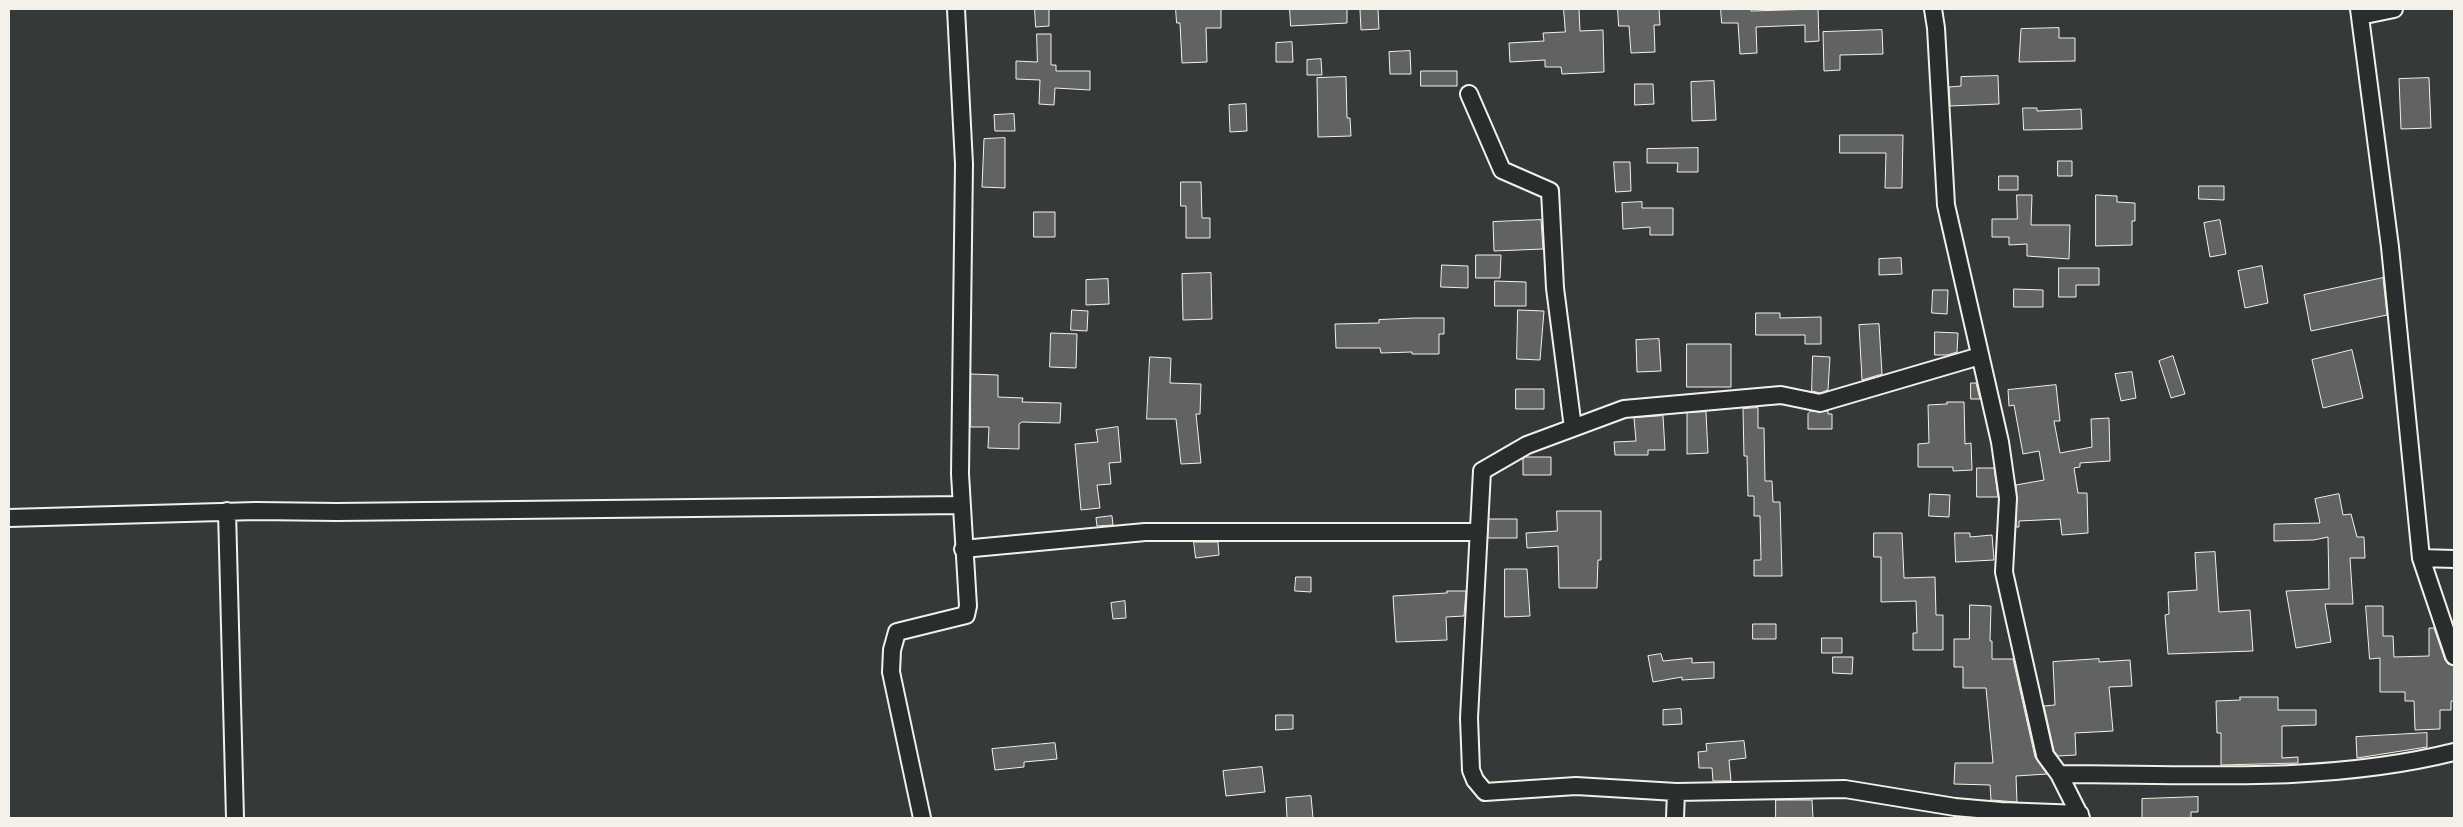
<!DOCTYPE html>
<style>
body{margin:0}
#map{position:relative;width:2463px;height:827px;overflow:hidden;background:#363939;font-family:"Balsamiq Sans",sans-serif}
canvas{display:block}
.frame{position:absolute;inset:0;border:10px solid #f4f1e8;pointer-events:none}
</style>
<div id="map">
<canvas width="2463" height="827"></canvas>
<div class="frame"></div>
</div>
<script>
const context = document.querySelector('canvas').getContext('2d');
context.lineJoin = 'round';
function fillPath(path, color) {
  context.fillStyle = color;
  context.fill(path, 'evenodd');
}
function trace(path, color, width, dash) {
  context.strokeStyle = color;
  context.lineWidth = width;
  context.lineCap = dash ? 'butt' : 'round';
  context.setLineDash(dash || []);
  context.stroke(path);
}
const building = new Path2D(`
 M1035,9H1049V26L1036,27Z
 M1176,9H1221V28H1206L1207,62L1182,63L1180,23H1177Z
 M1290,9H1347V23L1291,26Z
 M1378,9L1379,29L1361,30L1360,10Z
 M1564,9H1579L1580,31L1603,30L1604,72L1562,74L1561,67H1545V60L1510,62L1509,43L1544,41L1543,33L1565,32Z
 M1618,9H1659L1660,25H1654L1655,52L1631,53L1629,26H1619Z
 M1721,9H1751V11L1818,9L1819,41L1805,42V25L1756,27L1757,53L1740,54L1738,23H1722Z
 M2059,28V38H2075V61L2019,62L2021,29Z
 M1882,30L1883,54L1840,55V70L1824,71L1823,32Z
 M1037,34H1051V65H1056V71H1090V90L1055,88L1054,105L1039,104L1040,80L1016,79V61L1037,62Z
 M1292,42L1293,62H1276V43Z
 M1410,51L1411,74H1390L1389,52Z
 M1321,59L1322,75H1307V60Z
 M1421,71H1457V86H1421Z
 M1998,76L1999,104L1950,106L1949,87L1961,86V77Z
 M1346,77L1347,118H1350L1351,136L1318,137L1317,78Z
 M2429,78L2431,128L2401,129L2399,79Z
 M1714,81L1716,120L1692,121L1691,82Z
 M1635,84H1653L1654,104L1635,105Z
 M1246,104L1247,131L1230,132L1229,105Z
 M2023,108H2037V111L2081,109L2082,129L2024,130Z
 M1014,114L1015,131H995L994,115Z
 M1840,135H1903L1902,188H1885L1886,153H1840Z
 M1005,138V188L982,187L984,139Z
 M1698,148V172H1677L1678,163H1647V149Z
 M2058,161H2072V176H2058Z
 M1614,162H1630L1631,191L1616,192Z
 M1999,176H2018V190H1999Z
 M1181,182H1201L1202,218H1210V238H1186V206H1181Z
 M2199,186H2224V200L2199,199Z
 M2017,195H2032L2031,225H2070L2069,259L2027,256V244L2009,245V237H1992V219H2017Z
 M2096,195L2117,196V202L2135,203V221H2132V245L2096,246Z
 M1642,202V208H1673V235H1650V227L1623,229L1622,203Z
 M1034,212H1055V237H1034Z
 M1541,220L1543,249L1494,251L1493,222Z
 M2220,220L2226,254L2210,257L2204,223Z
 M1476,255H1501L1500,278H1476Z
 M1901,258L1902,274L1879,275V259Z
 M1442,265L1468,266V288L1441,287Z
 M2262,266L2268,303L2245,308L2238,271Z
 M2059,268H2099V285H2076V297H2059Z
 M1211,273L1212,319L1183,320L1182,274Z
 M2383,278L2387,315L2311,331L2304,295Z
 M1108,279L1109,304L1086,305V280Z
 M1495,281L1526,282V306H1495Z
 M2014,289L2043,290V307H2014Z
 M1933,290H1948L1947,314L1932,313Z
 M1072,310L1088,311L1087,331L1071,330Z
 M1518,310L1544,311L1540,360L1517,359Z
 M1756,313H1780V318L1821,317V344H1805V335H1756Z
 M1414,318H1444V334H1439V354H1412V352L1381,353L1380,348H1336L1335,324L1379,323V320Z
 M1879,324L1882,374L1862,380L1859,325Z
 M1935,332L1958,333L1957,352L1947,355H1935Z
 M1051,333L1077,334L1076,368L1050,367Z
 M1659,339L1661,371L1637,372L1636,340Z
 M1687,344H1731V387H1687Z
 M2352,350L2363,398L2323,408L2312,360Z
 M1813,356L1830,357L1828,390L1820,393L1812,391Z
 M2173,356L2185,394L2171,398L2159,361Z
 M1150,357L1171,358L1170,383L1201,384L1200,414H1196L1201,463L1181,464L1176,419H1147Z
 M2132,372L2136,398L2121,401L2115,374Z
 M971,374L998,375V397L1023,398L1022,402L1061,403L1060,423L1022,422L1019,424V449L988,448L989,427H971Z
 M1971,383H1976L1980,399H1971Z
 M2056,385L2060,421H2054L2060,453L2092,447L2091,419L2109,418L2110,461L2080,463V467L2074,468L2078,493H2087L2088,533L2062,535L2060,519L2019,521V527H2016V485L2044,480L2039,451L2023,454L2014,405L2009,406L2008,390Z
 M1516,389H1544V409H1516Z
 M1947,402H1964L1965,444L1971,443L1972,470L1953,471V467H1918V444L1929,443L1928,405L1947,404Z
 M1758,408V428H1764L1765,481H1772L1773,502H1780L1782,576H1754V560H1761L1760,516H1754V496H1748L1747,456H1744L1743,409Z
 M1811,411H1828V414H1832V429H1808V414Z
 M1706,412L1708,453L1687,454V413Z
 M1663,416L1665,450H1648V455H1615L1614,442L1636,441L1634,418Z
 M1118,427L1121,462L1109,463L1111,484L1097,485L1100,508L1081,510L1075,444L1098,442L1096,430Z
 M1526,457H1551V475H1523V459Z
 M1977,468H1994L1998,497H1977Z
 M1930,494L1950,495L1949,517L1929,516Z
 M2339,494L2343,515L2351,514L2357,537H2364L2365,558H2350L2353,604H2325L2331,642L2296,648L2286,591L2329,589L2328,537L2314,540L2274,541V524L2320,523L2315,499Z
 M1557,511H1601V560H1598L1597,588H1559L1558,546L1527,548L1526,533L1557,531Z
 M1112,516L1113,525L1097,526L1096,518Z
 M1489,519H1517V538H1488Z
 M1874,533H1902L1904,578L1935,577L1936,615H1943V650H1913V633H1917L1916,601L1881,602V557H1874Z
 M1955,533H1970V537L1992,535L1994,560L1956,562Z
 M1194,542H1218L1219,555L1196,558Z
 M2215,552L2219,612L2250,610L2253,651L2168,654L2165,615L2169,614L2168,592L2197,590L2195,553Z
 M1505,569H1527L1530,616L1505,617Z
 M1296,577H1311V592L1295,591Z
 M1447,591H1466L1464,616L1446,617L1447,640L1396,642L1393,596L1447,593Z
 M1125,601L1126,618L1113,619L1111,603Z
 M1970,605L1991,606L1990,641H1992V659H2013L2035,757L2047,774L2016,776L2017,802L1991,800L1990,785L1954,784L1955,763H1993L1986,688H1963V667H1954V639H1969Z
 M2366,606H2383V636H2393L2394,657L2429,656V628H2434L2445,660L2448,664L2454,666V701H2451V710H2440V729L2415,730L2414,701H2405V692H2380V658L2370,659Z
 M1753,624H1776V639H1753Z
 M1822,638H1842V653H1822Z
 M1661,654L1663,661L1692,658V663L1714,662V678L1682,680V677L1653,682L1648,656Z
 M1833,657H1853L1852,674L1833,673Z
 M2099,659V662L2130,660L2132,686L2109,687L2113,731L2075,733L2076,755L2058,756L2054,751L2044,706L2055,705L2053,662Z
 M2240,697H2278V710H2316V725L2282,726V758L2298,757V763L2221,765V733H2217L2216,701L2240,700Z
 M1681,709L1682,724L1663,725V710Z
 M1276,715H1293V729L1276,730Z
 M2427,733V747L2357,758L2356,737Z
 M1744,741L1746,758L1729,760L1731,781H1713L1712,768H1699L1698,752L1707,751L1706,744Z
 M1055,743L1057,759L1024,762V767L995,770L992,749Z
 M1262,767L1265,792L1226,796L1223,771Z
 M1311,796L1313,818H1287L1286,798Z
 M2198,797V812H2191V818H2142V799Z
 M1776,800H1812L1813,818H1776Z`);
const street = new Path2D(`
 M1933,9L1936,28L1946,205L2000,442L2008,498L2004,572L2045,755L2059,774C2190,774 2326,784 2454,752
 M2359,9L2390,247L2421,558L2454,656
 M2360,16L2394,9
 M1469,94L1502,170L1550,191L1555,288L1573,428
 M227,511L235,818
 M9,518L256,511L337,512L962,505
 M963,549L1145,532H1479
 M2421,558L2454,559
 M2059,774L2081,818
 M1676,792L1576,786L1485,792L1475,780L1471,770L1469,718L1482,471L1527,445L1624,409L1781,395L1820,403L1980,356
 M922,818L891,672L892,650L897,632L966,615L968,606L960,474L964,164L956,9
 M1675,818L1676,792L1845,789L1955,807L2001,811L2080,814`);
fillPath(building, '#616362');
trace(building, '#f4f1e8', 1);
trace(street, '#f4f1e8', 20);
trace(street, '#2a2d2e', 16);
</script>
